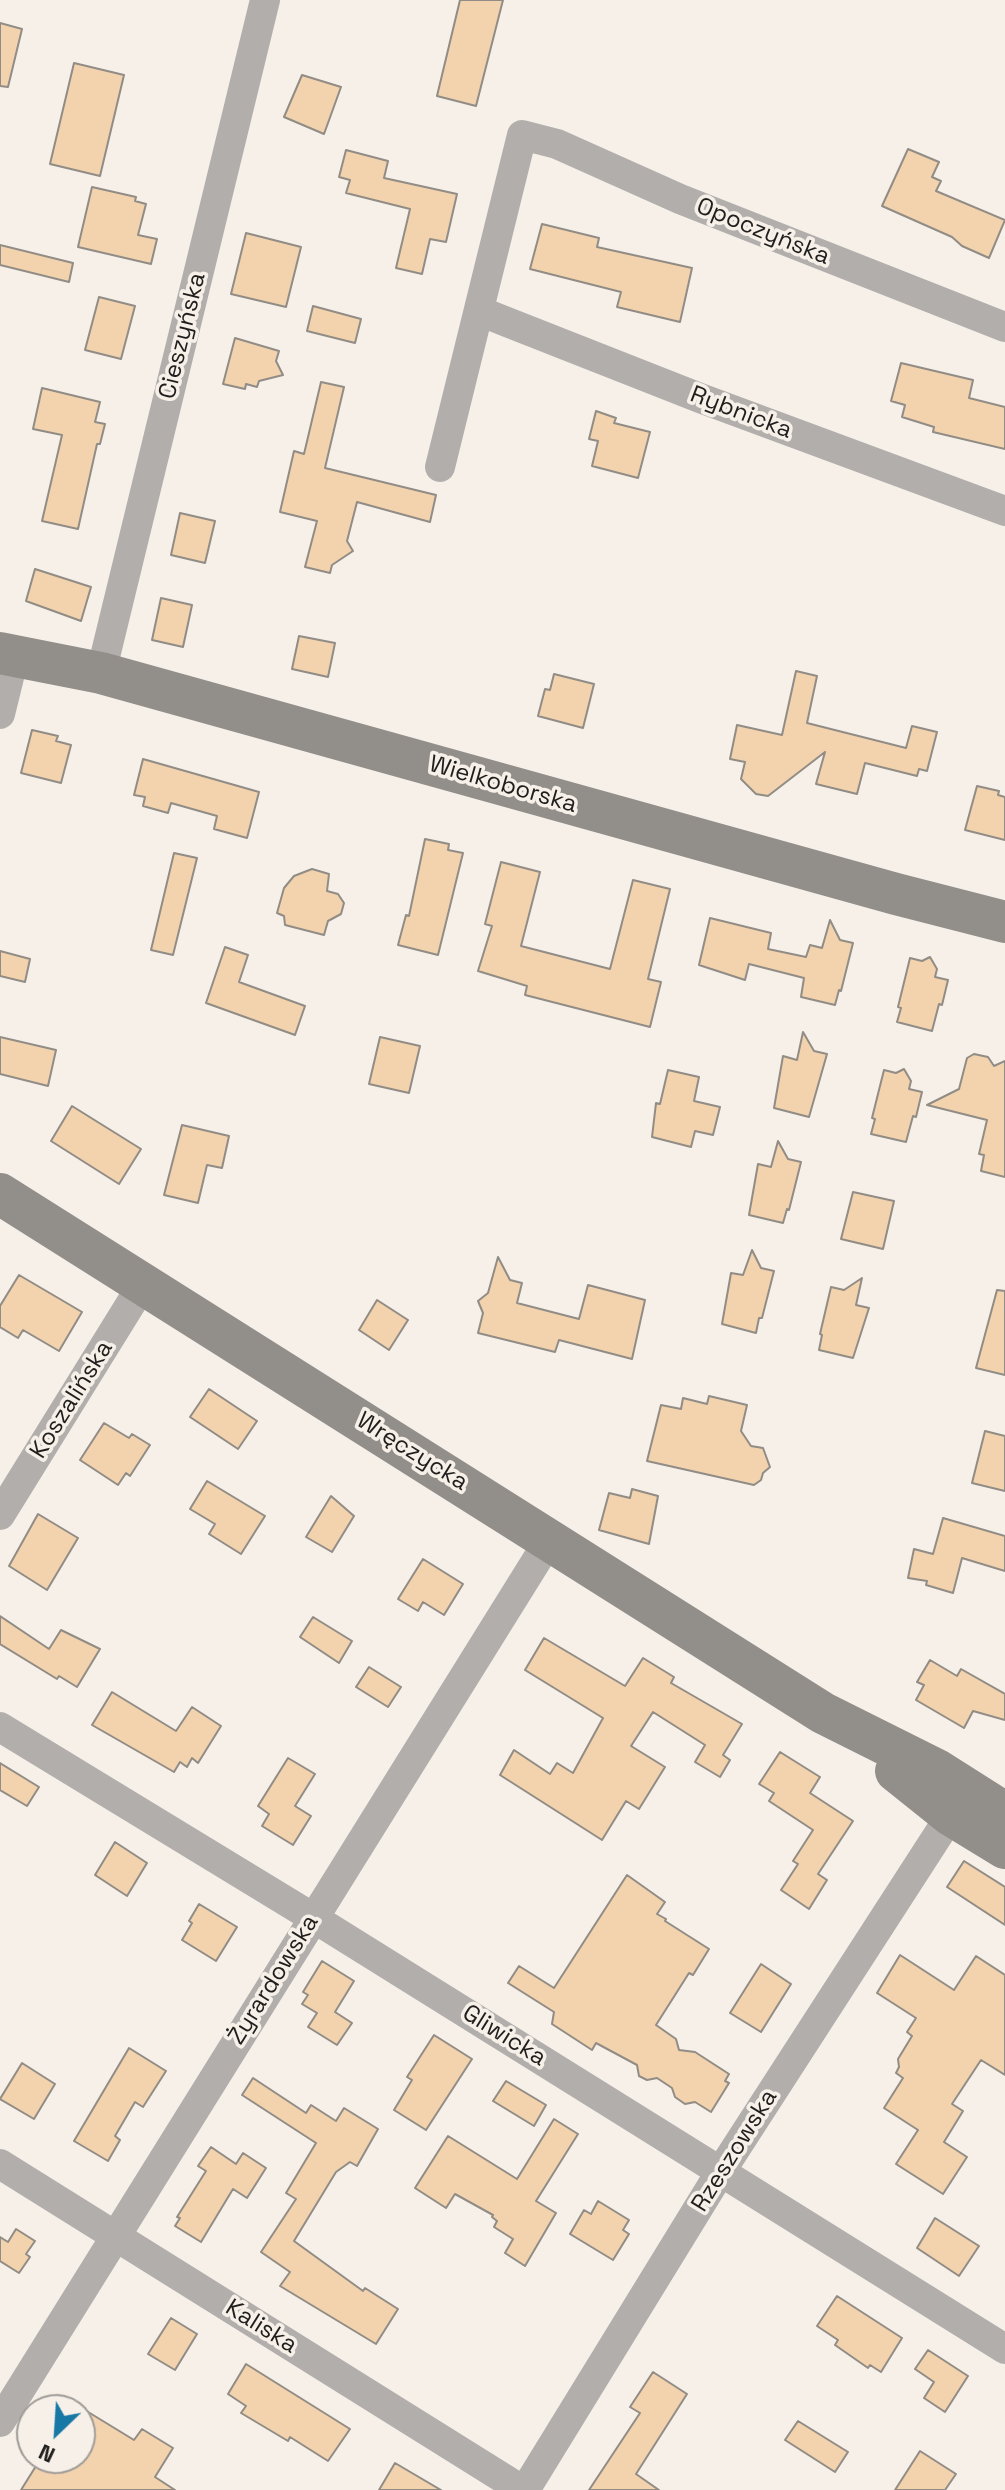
<!DOCTYPE html>
<meta charset="utf-8">
<style>
body{margin:0}
#map{position:relative;width:1005px;height:2490px;overflow:hidden;background:#f6f0e9;font-family:"Space Grotesk",sans-serif}
canvas{display:block}
.north{position:absolute;left:16px;top:2394px;width:80px;height:80px;box-sizing:border-box;background:#f6f0e9;border:2px solid #a09c97;border-radius:50%;rotate:205deg;font-size:22px;font-weight:700;line-height:32px;text-align:center;color:#201e1c}
.north::after{content:'';display:block;margin:auto;width:28px;height:36px;background:#1878a5;clip-path:polygon(50% 0,100% 100%,50% 72%,0 100%)}
</style>
<div id="map">
<canvas width="1005" height="2490"></canvas>
<div class="north">N</div>
</div>
<script>
const context = document.querySelector('canvas').getContext('2d');
context.lineJoin = 'round';
function fillPath(path, color) {
  context.fillStyle = color;
  context.fill(path, 'evenodd');
}
function trace(path, color, width, dash) {
  context.strokeStyle = color;
  context.lineWidth = width;
  context.lineCap = dash ? 'butt' : 'round';
  context.setLineDash(dash || []);
  context.stroke(path);
}
function write(font, color, halo, rows, align = 'center') {
  context.font = font + ' "Space Grotesk",sans-serif';
  context.lineWidth = 7;
  context.setLineDash([]);
  context.textBaseline = 'middle';
  context.strokeStyle = halo;
  context.fillStyle = color;
  for (const [text, x, y, turn = 0] of rows) {
    context.save();
    context.translate(x, y);
    context.rotate((+turn || 0) * Math.PI / 180);
    context.textAlign = isNaN(turn) ? turn : align;
    if (halo) context.strokeText(text, 0, 0);
    context.fillText(text, 0, 0);
    context.restore();
  }
}
const building = new Path2D(`
 M460,0H503L476,106L437,96Z
 M0,23L22,29L8,87L0,86Z
 M74,63L124,75L100,176L50,164Z
 M302,75L341,87L324,134L284,117Z
 M908,149L939,162L932,177L941,181L936,191L1005,220L989,258L962,246L952,237L882,206Z
 M346,150L388,161L384,178L457,194L446,242L430,239L422,274L396,268L410,209L346,193L350,180L339,177Z
 M92,187L136,197L135,201L146,204L138,235L157,239L151,264L78,247Z
 M542,224L599,238L597,247L692,268L680,322L617,307L621,292L530,269Z
 M246,233L301,247L286,307L231,294Z
 M0,245L73,263L69,282L0,265Z
 M99,297L135,306L121,359L85,350Z
 M313,306L361,319L355,343L307,331Z
 M235,338L279,351L276,361L283,375L259,381L257,387L246,384L245,389L223,384Z
 M901,363L973,380L969,398L1005,407V449L933,432L934,427L902,417L905,405L891,401Z
 M321,382L344,387L325,468L436,495L430,522L357,502L347,541L353,551L332,565L330,573L305,567L317,521L280,512L294,451L304,454Z
 M42,388L100,402L95,422L105,424L100,444H97L78,529L42,521L62,435L33,429Z
 M596,411L616,418L614,423L650,432L638,478L592,466L598,441L589,439Z
 M180,513L215,521L205,563L171,555Z
 M35,569L91,587L81,621L26,601Z
 M161,598L192,605L183,647L152,640Z
 M299,636L335,643L328,677L292,669Z
 M796,671L817,676L807,723L906,748L912,726L937,732L927,771L919,769L917,776L865,763L857,794L816,784L825,752L768,796L756,794L741,779L745,762L730,759L737,725L782,735Z
 M554,674L594,684L583,728L538,716L545,689L550,690Z
 M32,730L58,736L56,741L71,745L61,783L21,773Z
 M143,759L259,792L247,838L214,829L217,816L171,803L168,813L143,806L145,797L134,795Z
 M977,786L999,791L998,795L1005,797V840L965,830Z
 M425,839L449,844L448,850L463,853L438,955L398,945L406,915L409,916Z
 M174,853L197,858L173,955L151,950Z
 M501,862L540,872L521,946L610,969L633,880L670,889L648,979L661,982L650,1027L525,995L527,986L478,971L492,926L485,924Z
 M312,869L329,874L327,891L338,894L344,903L341,914L328,921L324,935L285,925L284,916L277,913L284,888L294,876Z
 M710,918L771,933L768,949L806,957L810,945L822,948L830,920L840,940L853,943L841,991L839,990L835,1005L801,997L804,978L749,964L745,980L699,965Z
 M225,947L248,955L239,982L305,1006L295,1035L206,1003Z
 M0,951L30,959L25,982L0,976Z
 M930,957L937,969L935,977L948,980L942,1005L939,1004L932,1031L897,1022L901,1008L898,1007L910,958L922,961Z
 M803,1032L814,1051L827,1054L809,1117L774,1108L783,1056L797,1060Z
 M0,1037L56,1050L48,1086L0,1074Z
 M380,1037L420,1046L409,1093L369,1084Z
 M974,1054L988,1057L994,1066L1005,1061V1177L981,1171L984,1155L979,1154L987,1120L927,1105L959,1089L967,1058Z
 M904,1069L911,1081L909,1089L922,1092L916,1117L913,1116L906,1142L871,1134L875,1119L872,1118L884,1070L896,1073Z
 M668,1070L699,1077L694,1101L720,1107L713,1135L695,1131L691,1147L652,1137L656,1103L660,1104Z
 M72,1106L141,1149L119,1184L51,1141Z
 M182,1125L229,1136L222,1168L207,1165L198,1203L164,1195Z
 M778,1141L788,1159L801,1162L789,1210L787,1209L783,1223L749,1215L758,1164L771,1167Z
 M853,1192L894,1201L883,1249L841,1239Z
 M752,1250L761,1268L774,1271L762,1318H759L756,1333L722,1324L731,1273L743,1275Z
 M498,1257L510,1280L522,1283L517,1303L579,1319L588,1285L645,1300L632,1359L559,1340L555,1352L478,1333L483,1313L478,1301L488,1293Z
 M19,1275L82,1312L59,1351L23,1330L18,1338L0,1327V1306Z
 M862,1278L856,1305L869,1308L853,1358L819,1350L822,1335L820,1334L831,1287L844,1290Z
 M997,1290L1005,1291V1375L976,1368Z
 M377,1300L408,1320L389,1350L359,1330Z
 M209,1389L257,1421L238,1449L190,1417Z
 M709,1396L747,1405L741,1431L751,1446L763,1448L770,1467L763,1473L761,1480L754,1485L647,1461L661,1405L681,1409L683,1398L707,1404Z
 M104,1423L129,1438L132,1434L150,1445L130,1476L126,1473L118,1485L80,1460Z
 M985,1431L1005,1436V1491L972,1483Z
 M207,1481L265,1516L241,1554L209,1534L215,1524L190,1509Z
 M632,1489L658,1496L649,1544L599,1530L609,1493L630,1498Z
 M331,1496L354,1516L332,1552L306,1537Z
 M38,1514L78,1538L47,1590L9,1566Z
 M943,1518L1005,1536V1571L962,1558L953,1593L926,1585L927,1581L908,1578L914,1549L933,1554Z
 M423,1559L463,1584L444,1615L423,1602L418,1611L398,1599Z
 M0,1616L49,1649L61,1630L100,1649L77,1687L59,1676L57,1679L0,1644Z
 M313,1617L352,1641L339,1663L300,1637Z
 M544,1638L625,1686L643,1658L674,1677L671,1683L742,1724L723,1755L730,1760L720,1777L695,1762L705,1745L653,1712L631,1746L665,1767L639,1809L626,1801L602,1840L500,1775L514,1750L550,1774L557,1763L573,1773L603,1718L525,1670Z
 M930,1660L957,1676L961,1669L1005,1694V1720L973,1711L964,1728L916,1700L924,1685L917,1682Z
 M369,1667L401,1687L388,1707L356,1687Z
 M112,1692L176,1731L192,1707L221,1726L198,1763L192,1758L187,1767L180,1762L174,1772L92,1725Z
 M780,1752L820,1777L810,1793L853,1821L818,1874L827,1880L809,1909L781,1890L798,1864L793,1861L813,1830L769,1801L774,1793L759,1784Z
 M288,1758L315,1774L295,1806L311,1816L293,1845L262,1826L269,1814L258,1806Z
 M0,1763L39,1787L27,1806L0,1790Z
 M115,1842L147,1863L127,1896L95,1875Z
 M964,1861L1005,1887V1925L947,1887Z
 M627,1875L665,1902L657,1914L666,1919L665,1921L709,1949L693,1975L689,1973L656,2025L676,2039L679,2050L695,2052L729,2074L725,2081L729,2083L711,2112L695,2102L685,2104L675,2097L672,2088L657,2078L647,2080L639,2076L637,2065L596,2043L592,2050L552,2024L554,2012L508,1983L519,1966L554,1988Z
 M199,1904L237,1927L216,1961L182,1940L192,1923L189,1921Z
 M900,1955L954,1990L976,1956L1005,1975V2075L981,2060L952,2104L963,2111L944,2142L967,2157L943,2194L896,2164L918,2130L884,2108L903,2078L896,2073L899,2067L898,2059L912,2036L907,2032L916,2018L877,1993Z
 M322,1961L354,1981L335,2012L352,2023L337,2045L308,2027L317,2013L302,2004L308,1995L303,1992Z
 M761,1964L791,1984L761,2032L730,2013Z
 M434,2035L472,2059L426,2130L394,2110L412,2080L407,2077Z
 M129,2048L166,2071L143,2107L135,2102L115,2136L120,2140L108,2161L74,2141Z
 M22,2063L55,2084L34,2119L0,2099Z
 M253,2078L306,2113L311,2105L336,2121L344,2108L378,2129L357,2166L350,2162L336,2172L294,2241L363,2291L365,2288L398,2309L376,2344L280,2286L290,2272L261,2252L296,2199L286,2193L316,2143L242,2095Z
 M506,2081L546,2105L534,2126L493,2101Z
 M554,2119L578,2134L536,2201L556,2213L525,2266L505,2253L513,2239L494,2227L497,2221L492,2217L493,2215L455,2194L446,2208L415,2188L448,2136L517,2179Z
 M211,2147L236,2164L243,2153L266,2168L247,2198L233,2189L201,2242L175,2226L180,2218L177,2217L206,2171L198,2166Z
 M598,2201L629,2220L623,2230L629,2234L613,2260L570,2234L584,2210L591,2214Z
 M935,2218L979,2246L959,2276L917,2248Z
 M16,2229L35,2241L26,2254L30,2257L19,2273L0,2261V2237L8,2242Z
 M837,2296L902,2338L881,2372L870,2365L868,2368L835,2345L838,2340L817,2326Z
 M171,2318L197,2334L175,2370L148,2354Z
 M928,2350L968,2376L945,2412L924,2398L934,2382L915,2369Z
 M246,2364L350,2429L328,2461L290,2437L288,2441L241,2413L246,2406L228,2394Z
 M653,2372L687,2394L636,2474L659,2490H589L640,2413L630,2407Z
 M80,2407L134,2440L142,2429L173,2448L155,2477L175,2490H21L41,2458H80Z
 M798,2421L848,2452L835,2472L785,2440Z
 M920,2451L956,2474L945,2490H895Z
 M395,2463L441,2490H379Z`);
const street = new Path2D(`
 M479,311L700,398L1005,511
 M440,467L522,135L557,144L680,199L1005,327
 M101,673L265,0
 M0,714L14,657
 M0,1515L143,1284
 M0,1727L312,1917L1005,2349
 M0,2164L522,2490
 M0,2422L550,1539
 M525,2490L721,2171L951,1815`);
const secondary = new Path2D(`
 M0,653L101,673L896,894L1005,922
 M0,1194L823,1713L937,1770L1005,1813
 M896,1771L951,1815L1005,1848`);
const streetNames = [
 ["Opoczyńska",763,232,22],
 ["Cieszyńska",183,336,-76],
 ["Rybnicka",741,413,21],
 ["Wielkoborska",503,785,16],
 ["Koszalińska",72,1400,-58],
 ["Wręczycka",412,1452,32],
 ["Żyrardowska",274,1980,-58],
 ["Gliwicka",504,2036,32],
 ["Rzeszowska",735,2151,-58],
 ["Kaliska",261,2327,32]
];
fillPath(building, '#f3d3ad');
trace(building, '#918c85', 2);
trace(street, '#b1aeac', 30);
trace(secondary, '#928e8a', 42);
write('24px', '#201e1c', '#f6f0e9', streetNames);
</script>
